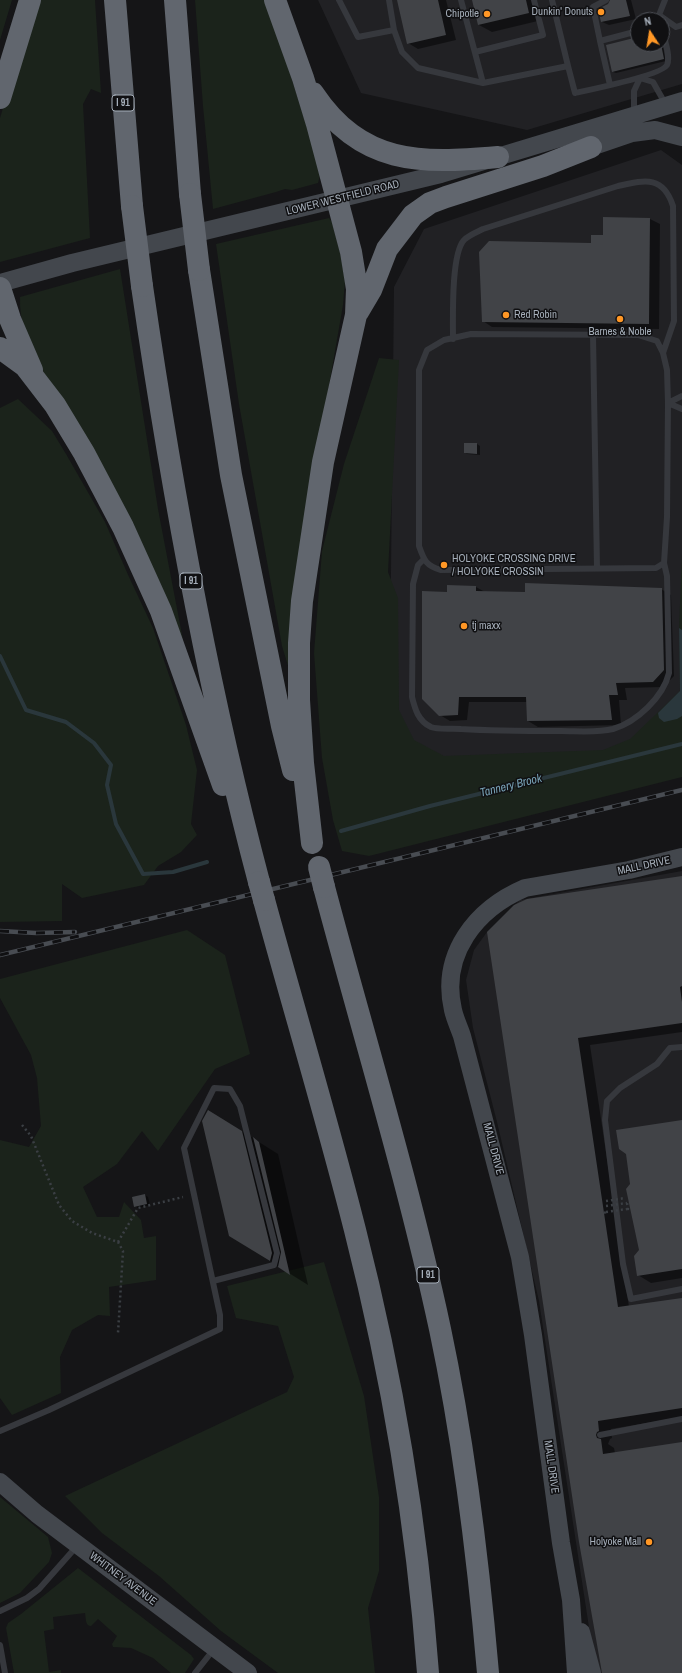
<!DOCTYPE html>
<style>
body{margin:0}
#map{position:relative;width:682px;height:1673px;overflow:hidden;background:#151517;font-family:"Archivo Narrow",sans-serif}
canvas{display:block}
.north{position:absolute;left:630px;top:12px;width:40px;height:40px;box-sizing:border-box;background:#101012;border:1px solid #4c4f55;border-radius:50%;rotate:348deg;font-size:11px;font-weight:700;line-height:16px;text-align:center;color:#a5aeb9}
.north::after{content:'';display:block;margin:auto;width:14px;height:18px;background:#ff9725;clip-path:polygon(50% 0,100% 100%,50% 72%,0 100%)}
</style>
<div id="map">
<canvas width="682" height="1673"></canvas>
<div class="north">N</div>
</div>
<script>
const context = document.querySelector('canvas').getContext('2d');
context.lineJoin = 'round';
function fillPath(path, color) {
  context.fillStyle = color;
  context.fill(path, 'evenodd');
}
function trace(path, color, width, dash) {
  context.strokeStyle = color;
  context.lineWidth = width;
  context.lineCap = dash ? 'butt' : 'round';
  context.setLineDash(dash || []);
  context.stroke(path);
}
function write(font, color, halo, rows, align = 'center') {
  context.font = font + ' "Archivo Narrow",sans-serif';
  context.lineWidth = 3;
  context.setLineDash([]);
  context.textBaseline = 'middle';
  context.strokeStyle = halo;
  context.fillStyle = color;
  for (const [text, x, y, turn = 0] of rows) {
    context.save();
    context.translate(x, y);
    context.rotate((+turn || 0) * Math.PI / 180);
    context.textAlign = isNaN(turn) ? turn : align;
    if (halo) context.strokeText(text, 0, 0);
    context.fillText(text, 0, 0);
    context.restore();
  }
}
const built = new Path2D(`
 M318,0H682V84L527,130L361,93ZM638,20H662V44H638Z
 M661,150L682,165V706L614,756L389,760L394,287L424,229Z
 M682,871V1673H596L539,1301L497,1122L473,1028L466,980L474,950L487,932L520,900Z`);
const green = new Path2D(`
 M0,0H12L0,40Z
 M36,0H95L101,93L91,89L83,104L90,238L0,262V118Z
 M195,0H267L321,172L318,183L292,190L285,189L276,192L213,209L203,106Z
 M329,218L332,222L340,252L345,281L343,305L322,426L289,669L282,646L239,404L216,244Z
 M120,269L158,509L187,661C152,587 118,513 82,439C60,395 18,348 20,297Z
 M379,358L399,360L388,572L398,598L399,710L414,740L444,756L603,750L630,739L680,691L679,628L682,554V777L369,856L342,851L333,820L322,758L314,653L322,551L344,464Z
 M18,399L52,431L66,454L105,522L129,577L153,628L186,725L197,770L191,824L197,835L181,852L158,866L144,885L82,898L62,884V921L0,922V408Z
 M187,930L225,955L250,1054L215,1069L158,1151L142,1131L117,1164L83,1187L97,1217H119L124,1202L141,1220L144,1238L156,1236V1280L109,1287L110,1316L98,1315L72,1330L60,1357L61,1393L12,1415L0,1398V1140L29,1147L41,1126L37,1078L31,1055L0,998V979Z
 M324,1262L364,1396L379,1497V1571L368,1608L375,1673H278L221,1631L159,1576L102,1533L65,1496L287,1392L294,1377L278,1326L236,1318L227,1286Z
 M0,1497L48,1537L52,1553L49,1562L20,1593L0,1603Z
 M78,1568L191,1655L194,1659L185,1673H171L153,1658L131,1648L113,1647L112,1644L117,1636L98,1619L91,1626C85,1626 86,1618 85,1613L53,1617L54,1629L44,1631L49,1672L61,1670V1673H14L6,1628L8,1623L21,1614Z`);
const water = new Path2D(`
 M679,628L682,630V716L677,719L664,722L659,718L658,713L680,691Z`);
const shadow = new Path2D(`
 M398,0H446L456,40L418,49L408,43Z
 M473,0H537L542,20L492,32L479,25Z
 M611,0H631L636,19L609,25L602,22Z
 M638,38V44H662V42L666,61L616,73L613,72Z
 M604,218L650,219L660,224L659,329L492,327L483,321L604,236Z
 M465,444H477L480,446V455L467,454L465,453Z
 M448,586L476,587L485,592L526,593L661,589L671,595L674,676L663,687L625,688L627,700H619L621,725L538,727L528,721L527,702H469L467,720L450,721L440,715Z
 M682,878V1032L590,1045L629,1307L682,1299V1417L611,1429L612,1438L610,1439L608,1444L614,1448L615,1453L682,1445V1673H603L488,933Z
 M682,1121V1278L651,1283L638,1275L641,1250Z
 M227,1122L278,1154L308,1285L230,1236Z
 M145,1195L148,1197L150,1205L138,1208L135,1206Z`);
const stream = new Path2D(`
 M0,656L26,710L66,722L94,743L111,765L107,785L116,824L143,874L173,872L207,862
 M341,831L430,806L682,744`);
const building = new Path2D(`
 M397,0H438L446,35L407,44Z
 M472,0H526L529,13L478,25Z
 M610,0H626L630,16L601,22L598,9L608,4Z
 M638,37V44H661L664,59L612,72L606,45Z
 M603,217L650,218L649,324L482,322L479,252L489,241L591,243V235H603Z
 M464,443H477V454L464,453Z
 M525,583L662,588L664,670L653,682L616,683L618,695H609L612,720L527,721L526,697H459L458,715L439,716L422,699V591L447,592V585L476,586V591L525,592Z
 M682,876V986L680,987L682,1002V1023L578,1038L618,1307L682,1298V1408L598,1421L599,1431L597,1432L596,1435L597,1438L601,1439L603,1454L682,1442V1673H602L579,1542L487,932L514,905L527,899Z
 M208,1110L242,1131L272,1253L270,1261L229,1236L202,1121Z
 M682,1120V1269L637,1276L634,1256L639,1250L626,1189L630,1184L626,1154L619,1149L616,1130Z
 M253,1137L259,1142L290,1275L278,1267L281,1252Z
 M145,1194L147,1204L134,1207L132,1197Z`);
const path = new Path2D(`
 M22,1125L31,1136L59,1205L72,1221L92,1233L118,1242L123,1251L118,1333
 M627,1209H628L627,1203
 M604,1213L606,1212
 M118,1242L138,1208L183,1197`);
const lane = new Path2D(`
 M339,0L358,37L394,30
 M389,0L394,30L402,52L418,68L483,83L568,66L575,93C589,90 662,75 667,65C671,56 664,39 662,29
 M461,0L483,83
 M552,0L568,66
 M659,15L676,27L682,25
 M660,18L659,15L665,0
 M600,41L593,7L606,0
 M475,52L543,35L534,0
 M640,78L653,82L666,105
 M610,85L600,41L638,31
 M634,113V91L640,78
 M471,334L638,335L657,341L663,353L667,370L668,403L667,517L664,563L656,568L441,570C426,566 424,560 419,546V370L427,350L444,340Z
 M593,335L597,568
 M453,339C453,318 451,254 464,240C469,235 477,232 483,229L618,186C645,180 663,175 673,206L674,321L663,353
 M682,396L668,403L682,409
 M424,559L418,565L413,584L412,697C415,709 418,721 431,727C438,730 452,728 461,729C494,731 528,731 561,731C578,731 597,733 613,729C637,722 663,697 669,673L667,576L664,563
 M682,1047L670,1048L657,1064L620,1088L607,1101L605,1120L623,1264L631,1299L682,1289
 M0,1431L49,1410L220,1329V1315L184,1148L214,1088L230,1089L240,1106L277,1253L274,1265L213,1281
 M600,1435L682,1419
 M0,1611L27,1598L39,1589L77,1546
 M0,1645L5,1673
 M195,1673L214,1649`);
const secondary = new Path2D(`
 M578,146L591,147L632,133L655,130L682,137
 M0,283L72,263L441,174L682,101
 M0,1482L37,1514L248,1673
 M581,1632L592,1673
 M576,1673L571,1600L561,1543L533,1335L520,1257L462,1036C459,1027 455,1019 453,1010C440,954 476,909 525,888L629,870L682,857`);
const highway = new Path2D(`
 M115,0L132,206
 M175,0L190,194
 M275,0L303,78L317,124L351,252L357,289L356,315L323,462L302,601L299,643V700L303,763L312,843
 M313,93C361,165 420,164 498,157
 M0,98L30,0
 M199,270L231,475L282,726L293,770
 M142,286C171,486 207,686 259,882
 M0,288L10,319L32,370
 M358,312L371,290L387,249L413,215L430,203L446,197L543,166L591,147
 M0,348L25,366L55,405L84,453L123,527L161,611L223,785
 M324,887C363,1034 408,1180 440,1329C464,1442 478,1557 488,1673
 M264,900C294,1010 327,1119 355,1230C392,1375 417,1524 428,1673`);
const rail = new Path2D(`
 M0,931L36,933L75,932
 M0,955L682,790`);
const pathBridge = new Path2D(`
 M606,1201L625,1198
 M606,1206L627,1203
 M606,1212L627,1209`);
const highwayBridge = new Path2D(`
 M190,194L199,270
 M132,206L142,286
 M319,867L324,887
 M259,882L264,900`);
const markers = [
 [601,12,4,"#ff9725"],
 [487,14,4,"#ff9725"],
 [506,315,4,"#ff9725"],
 [620,319,4,"#ff9725"],
 [444,565,4,"#ff9725"],
 [464,626,4,"#ff9725"],
 [649,1542,4,"#ff9725"]
];
const shields = [
 [123,103,22],
 [191,581,22],
 [428,1275,22]
];
const shieldNames = [
 ["I 91",123,103],
 ["I 91",191,581],
 ["I 91",428,1275]
];
const poiNames = [
 ["Dunkin' Donuts",593,12],
 ["Chipotle",479,14],
 ["Red Robin",514,315,"left"],
 ["Barnes & Noble",620,332,"center"],
 ["HOLYOKE CROSSING DRIVE",452,559,"left"],
 ["/ HOLYOKE CROSSIN",452,572,"left"],
 ["tj maxx",472,626,"left"],
 ["Holyoke Mall",641,1542]
];
const streetNames = [
 ["LOWER WESTFIELD ROAD",343,198,-14],
 ["MALL DRIVE",644,866,-12],
 ["MALL DRIVE",493,1149,75],
 ["MALL DRIVE",551,1467,82],
 ["WHITNEY AVENUE",123,1579,37]
];
const waterNames = [
 ["Tannery Brook",511,786,-14]
];
fillPath(built, '#212124');
fillPath(green, '#1b231b');
fillPath(water, '#2a373c');
fillPath(shadow, '#0007');
trace(stream, '#2a373c', 4);
fillPath(building, '#414347');
trace(path, '#3b3f44', 2.5, [2, 3]);
trace(lane, '#36383d', 6);
trace(secondary, '#43474d', 18);
trace(highway, '#61666e', 22);
trace(rail, '#484c52', 4.5);
trace(rail, '#101012', 3, [9]);
trace(pathBridge, '#3b3f44', 2.5, [2, 3]);
trace(highwayBridge, '#61666e', 22);
for (const [x, y, r, color] of markers) {
  const dot = new Path2D();
  dot.arc(x, y, r, 0, 2 * Math.PI);
  context.fillStyle = color;
  context.fill(dot);
  trace(dot, '#101012', 1.5);
}
for (const [x, y, w] of shields) {
  const box = new Path2D();
  box.roundRect(x - w / 2, y - 8, w, 16, 3);
  context.fillStyle = '#101012';
  context.fill(box);
  trace(box, '#a5aeb9', 1);
}
write('bold 10px', '#a5aeb9', null, shieldNames);
write('11px', '#a5aeb9', '#101012', poiNames, 'right');
write('11px', '#a5aeb9', '#101012', streetNames);
write('italic 12px', '#79a3b7', '#101012', waterNames);
</script>
